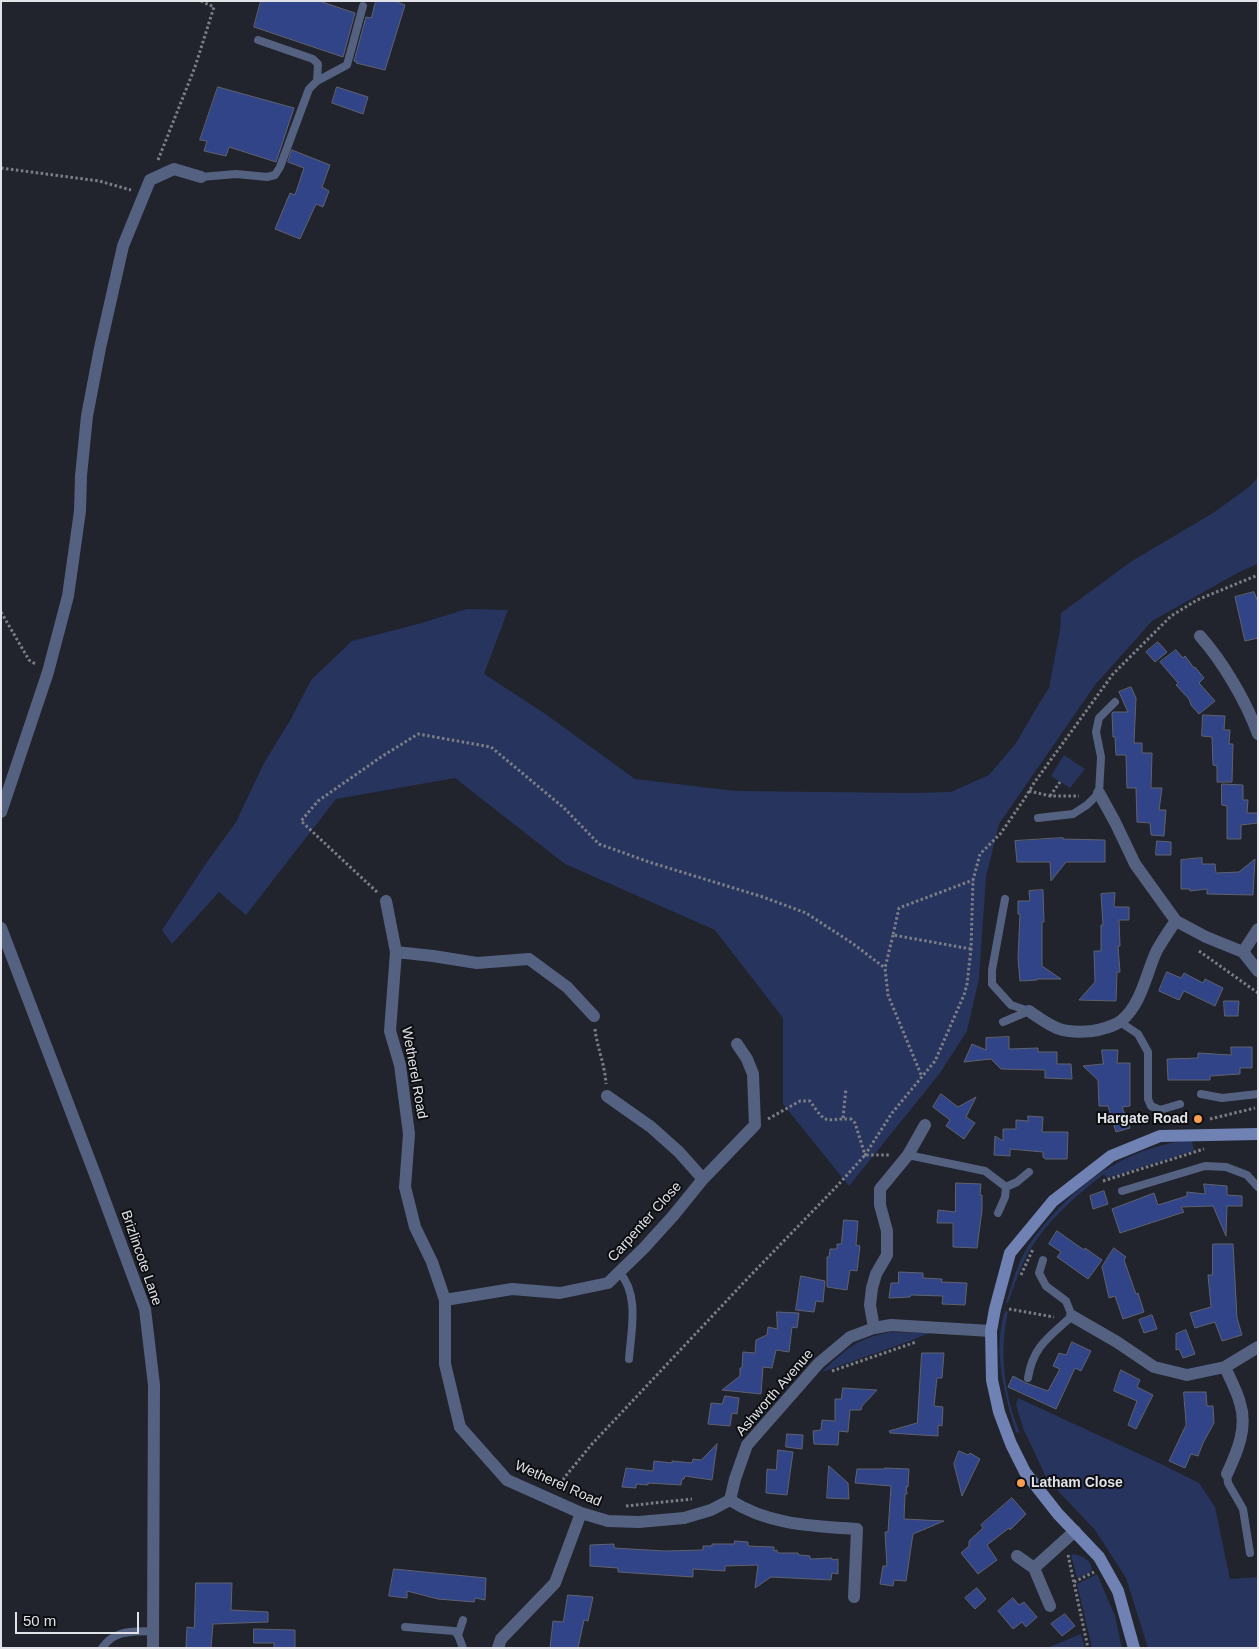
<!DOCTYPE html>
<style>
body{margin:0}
#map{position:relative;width:1259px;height:1649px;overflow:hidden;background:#21242d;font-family:Arial,sans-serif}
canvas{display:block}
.frame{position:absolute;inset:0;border:2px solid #e1e3e9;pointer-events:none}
.scale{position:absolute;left:15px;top:1612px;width:124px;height:22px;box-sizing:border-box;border:2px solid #e1e3e9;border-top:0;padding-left:6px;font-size:15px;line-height:18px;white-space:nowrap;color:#e1e3e9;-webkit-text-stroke:4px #0c0e11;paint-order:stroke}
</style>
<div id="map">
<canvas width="1259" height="1649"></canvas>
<div class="frame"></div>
<div class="scale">50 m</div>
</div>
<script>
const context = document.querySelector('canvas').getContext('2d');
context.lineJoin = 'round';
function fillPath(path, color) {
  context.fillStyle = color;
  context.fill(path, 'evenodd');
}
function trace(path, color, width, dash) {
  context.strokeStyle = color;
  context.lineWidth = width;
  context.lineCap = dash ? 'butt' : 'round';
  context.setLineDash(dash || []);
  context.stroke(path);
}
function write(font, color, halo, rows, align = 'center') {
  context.font = font + ' Arial,sans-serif';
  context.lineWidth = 4;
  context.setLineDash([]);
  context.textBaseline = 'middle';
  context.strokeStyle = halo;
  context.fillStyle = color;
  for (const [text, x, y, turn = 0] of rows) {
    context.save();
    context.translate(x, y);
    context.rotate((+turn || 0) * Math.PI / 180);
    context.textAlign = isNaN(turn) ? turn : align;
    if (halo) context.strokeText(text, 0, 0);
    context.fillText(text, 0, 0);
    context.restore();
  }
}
const green = new Path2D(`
 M1258,477V564L1241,571L1152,621L1095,685L999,824L986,877L979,979L967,1031L940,1073L849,1186L783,1104V1018L715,930L565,864L455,778L336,799L246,915L219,892L172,944L162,930L205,865L236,822L264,763L291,719L311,680L352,641L418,624L467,609L508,610L484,674L544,713L635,779L735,791L910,793L951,792L989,775L1016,743L1040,702L1049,688L1060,630L1061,613L1132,561L1213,513L1249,487Z
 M1064,755L1085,769L1070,788L1051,776Z
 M1192,1140L1194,1151L1107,1178L1104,1174C1073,1198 1043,1224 1025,1259C1018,1273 1013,1289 1008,1303H1006C1012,1284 1017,1264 1028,1246C1037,1232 1048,1220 1059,1208C1096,1170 1139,1145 1192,1140Z
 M1005,1311L1008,1312C999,1352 1004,1395 1020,1433L1016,1432C1005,1395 992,1351 1005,1311Z
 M891,1332L929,1333L910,1341L822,1372C846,1349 857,1338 891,1332Z
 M1018,1398L1161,1464L1199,1483L1215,1507L1230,1579L1258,1577V1648H1148L1126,1578L1095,1530L1061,1494L1046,1477L1023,1428L1016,1404Z
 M1073,1554C1082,1556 1091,1559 1092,1570L1089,1573L1077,1578L1071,1555Z
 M1097,1574L1115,1616L1122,1648H1092L1077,1584Z
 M1081,1634L1085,1648H1047Z`);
const building = new Path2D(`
 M261,1H319L355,13L343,57L254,27Z
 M376,1H394L405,5L385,70L356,63L357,62L354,61L366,17L371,18Z
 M218,87L294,108L276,162L229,147L226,156L204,151L207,141L200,140Z
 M337,87L368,97L363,114L332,103Z
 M292,150L330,165L322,187L329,191L323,207L316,204L300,239L275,229L290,193L295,195L304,168L288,162Z
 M1254,592L1258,602V638L1245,641L1235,597Z
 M1158,642L1167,652L1155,662L1146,652Z
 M1176,650L1183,658L1185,656L1194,668L1195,667L1204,678L1199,683L1215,701L1199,714L1191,705L1189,699L1176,685L1178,683L1160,662Z
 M1131,687L1136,698L1134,743H1142V753H1152L1151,788H1162L1159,810H1166L1164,836L1151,835L1150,823L1137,822L1136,788H1127L1126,755H1116L1115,737H1113L1112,713L1113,712H1128L1119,692Z
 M1203,715L1225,716L1224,730H1230L1229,744H1233L1232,782H1217V766L1213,765L1212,737L1202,736Z
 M1222,784L1243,785V800H1248L1247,813H1258V823L1241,825V839H1227V806L1222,805Z
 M1063,838V839L1105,840V862H1066L1051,881L1050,862H1017L1015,841Z
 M1157,841L1171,842V855H1156Z
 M1202,858V864H1215L1216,873L1239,872L1255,859L1253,895L1207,894V889L1190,891V889H1181V860Z
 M1043,890L1044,922H1042V966L1061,979H1037V980L1020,981L1018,958L1020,914H1018V901H1030L1029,891Z
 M1115,893L1114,907H1129V920H1119L1120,946H1118L1120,972H1117L1116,1001L1079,1000L1095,982L1094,951H1101V925H1103L1101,894Z
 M1167,972L1181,978L1184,973L1203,983L1205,979L1223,988L1215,1006L1184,991L1179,1000L1159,991Z
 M1224,1001H1239L1238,1016H1225Z
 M1009,1037V1049L1038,1048V1052H1057V1064H1071L1072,1079L1045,1078V1070L1001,1069L991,1059L964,1062L972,1044L986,1050V1038Z
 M1231,1047H1252V1068H1240V1074L1210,1076V1080H1168L1167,1059L1198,1058V1053L1231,1055Z
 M1102,1050H1118L1117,1063H1130V1106L1122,1107L1130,1128L1116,1132L1108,1106H1099L1098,1080L1083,1066L1103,1064Z
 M941,1094L958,1107L976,1097L966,1117L975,1123L964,1139L946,1126L950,1120L933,1107Z
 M1028,1116L1043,1117L1042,1132H1068L1067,1159H1045L1043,1157V1152L1010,1149V1156L994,1155L995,1136L1003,1141V1129H1016V1120L1028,1121Z
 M956,1183L981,1184L980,1195H982V1210L977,1248L953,1247V1223H937L938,1210L955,1212Z
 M1204,1184L1227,1186V1195L1242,1196V1206H1227L1226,1236L1213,1206L1181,1207L1184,1212L1120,1233L1112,1209L1154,1193L1158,1205L1187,1196V1192L1205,1194Z
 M1104,1191L1108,1204L1093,1209L1090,1196Z
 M844,1220L858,1221L856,1245L860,1246L857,1271L850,1270L847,1290L827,1287V1257H829L830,1249H837V1244H841Z
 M1057,1231L1084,1250L1085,1248L1102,1260L1088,1279L1057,1257L1061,1252L1049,1244Z
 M1213,1244H1233L1237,1318L1242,1335L1222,1341L1215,1322L1195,1328L1190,1313L1211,1307L1208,1275H1212Z
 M1114,1248L1126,1257L1124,1260L1136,1294L1138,1293L1144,1312L1123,1319L1115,1296L1109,1298L1102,1267Z
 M899,1272L923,1273V1278L942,1279L941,1282L967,1283L965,1305L942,1304L943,1296L911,1295L910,1297L889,1298L891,1283H898Z
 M801,1276L825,1281L823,1302L816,1301L814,1312L796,1310Z
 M777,1312L799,1313L797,1328L792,1327L789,1352L776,1350L772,1368L763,1367L761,1394L722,1390L740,1376V1368H742L743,1352L755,1353L756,1340L767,1335L768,1327L777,1329Z
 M1152,1315L1157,1329L1144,1333L1139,1320Z
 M1186,1330L1195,1354L1183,1358L1179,1349L1176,1350V1334Z
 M1072,1342L1091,1351L1081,1371L1075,1368L1056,1409L1008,1387L1013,1376L1026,1383L1048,1391L1060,1369L1053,1366L1059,1353L1066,1355Z
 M922,1353H944L942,1378H937L934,1406L943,1407L942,1426L938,1425V1436L890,1433L889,1431L917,1423Z
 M1121,1370L1140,1380L1137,1387L1153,1395L1136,1429L1128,1425L1137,1401L1114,1391Z
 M843,1388L877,1390L862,1406L861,1410H850L848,1432L839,1431L838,1445L814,1444L813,1431L821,1430L822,1420L835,1421V1399H841Z
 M1184,1392H1206L1207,1406H1213L1214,1423L1203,1443L1198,1456L1191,1454L1185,1468L1169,1461L1186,1425Z
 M725,1396L739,1398L737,1414L732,1413L730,1426L708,1424L711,1403L722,1404Z
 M787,1434L803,1435L802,1449L786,1447Z
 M717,1444L712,1480L685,1476L684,1479H682L681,1485L648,1483V1485L636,1484V1488L622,1487L626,1468L653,1471L654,1461L672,1463V1461L692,1463L693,1459L701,1460Z
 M778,1450L793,1452L787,1495L766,1493L767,1469L776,1470Z
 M959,1451L968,1455L970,1453L980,1459L962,1496L954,1464Z
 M829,1466L848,1483L849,1499L827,1498Z
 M885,1468L909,1469L908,1487H906L907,1494H905L904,1519L944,1521L913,1534L906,1581L894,1580L893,1586L880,1584L883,1566H887L885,1532H888L891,1486L855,1483L857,1469H885Z
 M1012,1498L1026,1514L1010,1530L1009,1528L987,1545L997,1560L978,1574L961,1553L969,1546V1541L983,1528L981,1525Z
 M735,1541L748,1542V1546L774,1547V1551L777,1550L778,1553H798L799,1555L810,1556V1559L832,1558V1560L838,1559V1574L832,1573L831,1580L771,1577L755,1588L758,1565L725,1566V1571L693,1569V1577L618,1572V1568L590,1566V1545L614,1544V1548L665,1551L703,1550V1546H712V1544H734Z
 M394,1569L486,1578L485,1600L475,1598L474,1602L438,1599L407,1591V1598L389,1596Z
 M196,1583H232L231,1610L268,1612V1622L213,1624L211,1648H186L187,1627L194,1628Z
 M977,1588L986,1599L975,1609L965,1598Z
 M568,1595L593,1597L588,1621L584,1620L578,1648H550L553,1621L563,1622Z
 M1013,1598L1019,1605L1024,1602L1037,1617L1026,1627L1022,1622L1013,1629L998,1611Z
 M1065,1614L1075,1626L1062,1636L1051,1624Z
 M254,1629L295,1630V1648H274V1643H254Z`);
const path = new Path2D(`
 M158,160L195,67L214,7L201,1
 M1,168L99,181L131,190
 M1,612L29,660L37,665
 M1029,791L1050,796H1079
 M1050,796L1060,782
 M377,892L301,821L318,801L381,757L418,734L491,747L564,808L599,844L649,862L763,897L806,913L852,943L885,968
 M893,935L885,968L888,995L922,1077
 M971,949L893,935L899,908L973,880
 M1199,951L1258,993
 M595,1029C597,1047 605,1065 606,1084
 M843,1118L846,1088
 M768,1119L800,1101H810C828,1127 823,1118 851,1119L855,1123L865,1155L892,1113L935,1061L964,995L967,984L971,949L973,880L980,854L1001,833L1025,798L1034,783L1113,674L1171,616L1197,600L1258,575
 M1210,1119L1255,1108
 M1103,1181L1204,1149
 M1021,1275L1033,1249
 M1009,1309L1054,1317
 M832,1371L916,1342
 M562,1490L564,1478L592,1444L748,1278L838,1185L865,1155H890
 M626,1506L692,1499
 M1068,1555L1088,1648
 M1074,1582L1094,1572`);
const lane = new Path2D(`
 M258,40L313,59L318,64L317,81
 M201,177L236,174L267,177L275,175L280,167L309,89L317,81L347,65L363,6
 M1038,818L1073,814L1087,805L1099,793L1101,757L1096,732L1099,718L1115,702
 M1005,899L992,970V984L1011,1005L1029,1011
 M1003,1022L1029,1011
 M1120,1022L1138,1034L1148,1052V1099L1151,1106L1160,1110L1180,1104
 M1201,1094L1222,1098L1258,1094
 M908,1155L985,1171L1006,1187
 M1122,1191L1205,1166L1226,1167L1247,1175L1258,1187
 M998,1213L1005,1197L1006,1187L1017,1182L1029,1172
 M619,1272C640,1294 631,1332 629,1359
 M1028,1378C1033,1346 1049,1337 1072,1316L1066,1301L1046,1286L1039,1273L1043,1260
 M1227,1474L1228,1483L1243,1509L1250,1553
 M405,1627L454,1631L458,1635L463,1648
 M458,1635L463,1620
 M102,1648C115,1629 133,1632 153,1631`);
const street = new Path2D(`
 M1200,636C1223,662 1246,701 1258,734
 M1099,793L1115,822L1135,864L1176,921L1206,937L1243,952L1258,971
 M1,812L48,672L68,596L80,511L81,476L87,416L100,348L123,246L150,180L174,169L201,177
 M386,901L396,952L390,1031L400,1065L409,1134L405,1187L415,1227L432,1262L445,1300V1364L460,1427L507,1480L581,1513L608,1521L639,1522L684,1518L711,1510L730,1500C768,1525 813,1526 857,1529L854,1597
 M1,928L96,1177L145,1309L154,1385L153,1648
 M396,952L433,956L477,963L529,959L567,987L594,1016
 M1243,952L1258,929
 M1029,1011C1053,1028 1061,1034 1092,1031C1100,1030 1114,1026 1121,1021C1142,1004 1146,973 1157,950C1163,940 1169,930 1176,921
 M607,1096L651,1127L679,1152L703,1179
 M445,1300L512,1289L560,1293L608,1283L644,1248L673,1216L703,1179L755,1125L753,1074L747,1059L737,1044
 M1072,1316L1117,1342L1154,1367L1187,1375L1225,1367L1258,1347
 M874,1328L870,1305L872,1288L876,1274L887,1255V1231L880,1205V1189L908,1155L925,1125
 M1225,1367C1230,1379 1237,1391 1240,1403C1248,1428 1237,1452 1227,1474
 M730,1500L735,1479L747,1445L819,1363L850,1337L874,1328L891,1325L991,1331
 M1017,1556L1034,1568
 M1050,1606L1034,1568L1075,1531
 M498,1648L501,1639L555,1583L581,1513`);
const secondary = new Path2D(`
 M1134,1648L1118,1591L1099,1557L1058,1514L1025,1472L1011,1444L999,1412L992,1380L991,1331L995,1309L1010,1253L1053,1201L1111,1156L1160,1136L1258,1134`);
const markers = [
 [1198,1119,5,"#fa9f4f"],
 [1021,1483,5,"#fa9f4f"]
];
const streetNames = [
 ["Wetherel Road",414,1073,80],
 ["Carpenter Close",645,1222,-48],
 ["Brizlincote Lane",141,1258,71],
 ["Ashworth Avenue",775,1393,-49],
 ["Wetherel Road",558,1484,24]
];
const poiNames = [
 ["Hargate Road",1188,1119],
 ["Latham Close",1031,1483,"left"]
];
fillPath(green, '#27345e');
fillPath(building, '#314488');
trace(building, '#5f626c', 1);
trace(path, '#7b7e85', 3, [2.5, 2.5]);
trace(lane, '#556180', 8);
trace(street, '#556180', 12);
trace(secondary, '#7082b4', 12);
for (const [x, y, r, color] of markers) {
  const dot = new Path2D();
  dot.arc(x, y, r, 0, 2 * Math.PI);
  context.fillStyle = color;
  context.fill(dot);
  trace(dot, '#0c0e11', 2);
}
write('14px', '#e1e3e9', '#0c0e11', streetNames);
write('bold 14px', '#e1e3e9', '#0c0e11', poiNames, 'right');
</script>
